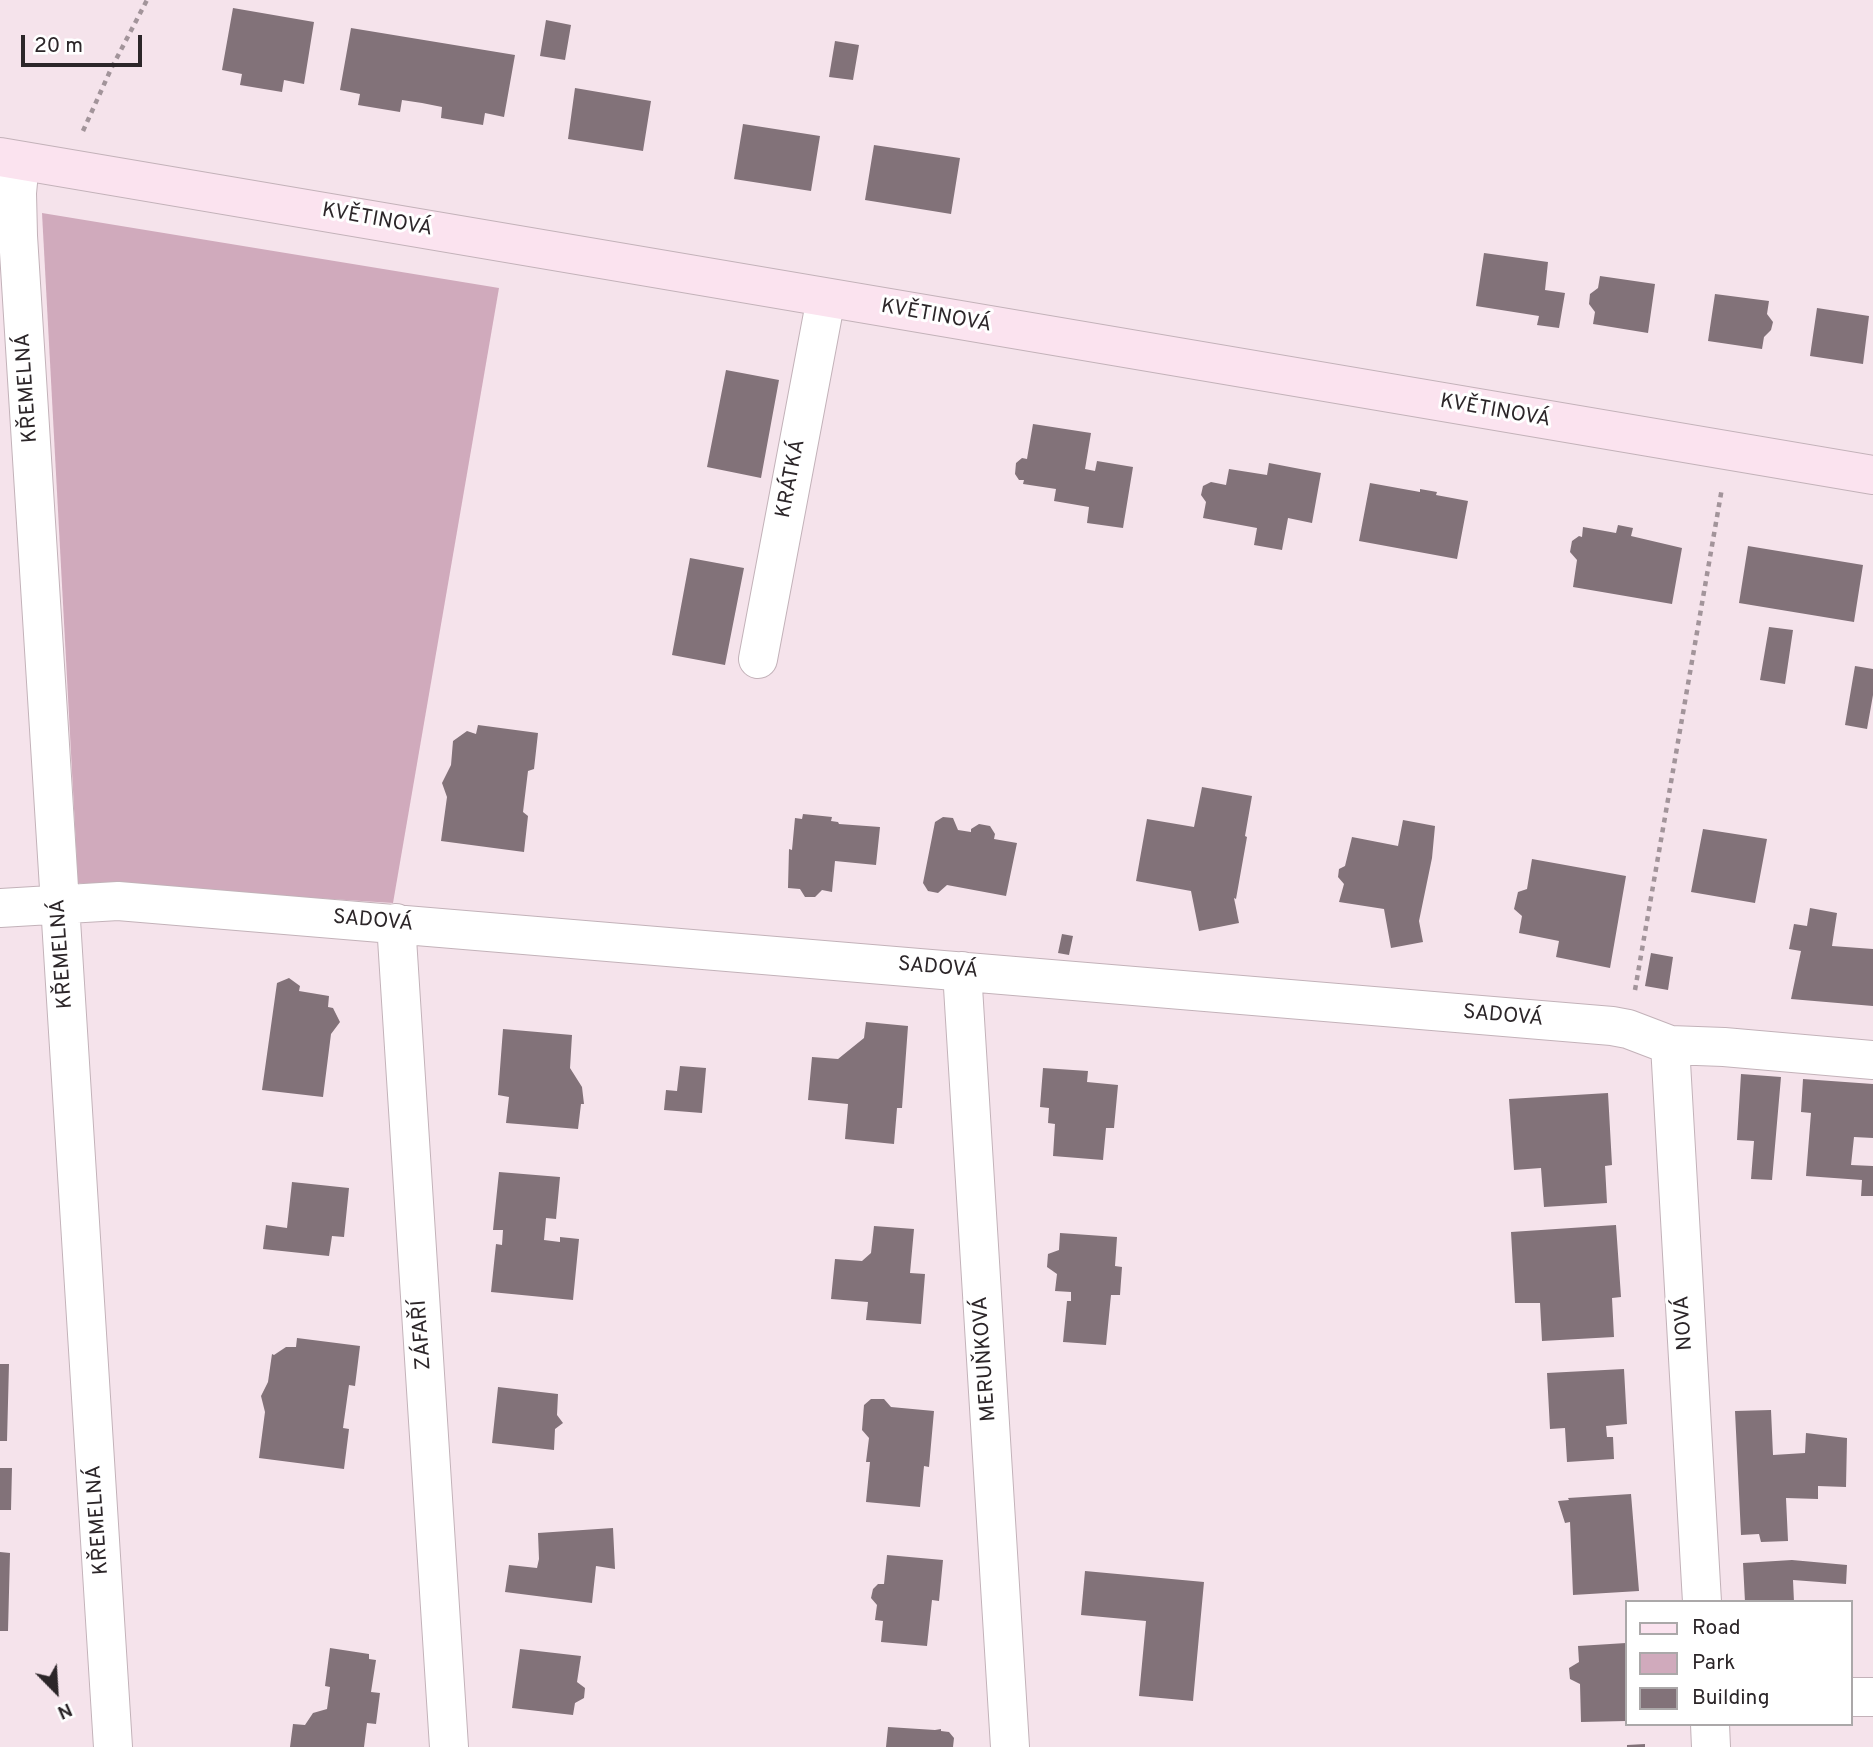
<!DOCTYPE html>
<meta charset="utf-8">
<style>
body{margin:0}
#map{position:relative;width:1873px;height:1747px;overflow:hidden;background:#f5e3eb;font-family:Overpass,sans-serif}
canvas{display:block}
.legend{position:absolute;left:1625px;top:1600px;width:228px;height:126px;box-sizing:border-box;background:#fff;border:2px solid #aba8a9;margin:0;padding:9px 12px;list-style:none;font-size:21px;color:#2c2629}
.legend li{display:flex;align-items:center;gap:14px;height:35px}
.legend b{width:35px;border:2px solid #aba8a9}
.north{position:absolute;left:21px;top:1656px;width:70px;height:70px;-webkit-text-stroke:5px #fff;paint-order:stroke;rotate:156deg;font-size:19px;font-weight:700;line-height:28px;text-align:center;color:#2c2629}
.north::after{content:'';display:block;margin:auto;width:24px;height:32px;background:#2c2629;clip-path:polygon(50% 0,100% 100%,50% 72%,0 100%)}
.scale{position:absolute;left:21px;top:35px;width:121px;height:32px;box-sizing:border-box;border:4px solid #2c2629;border-top:0;padding-left:9px;font-size:21px;line-height:24px;white-space:nowrap;color:#2c2629;-webkit-text-stroke:5px #fff;paint-order:stroke}
</style>
<div id="map">
<canvas width="1873" height="1747"></canvas>
<ul class="legend">
<li><b style="height:9px;background:#fbe3ef"></b>Road</li>
<li><b style="height:19px;background:#d0aabc"></b>Park</li>
<li><b style="height:19px;background:#827279"></b>Building</li>
</ul>
<div class="north">N</div>
<div class="scale">20 m</div>
</div>
<script>
const context = document.querySelector('canvas').getContext('2d');
context.lineJoin = 'round';
function fillPath(path, color) {
  context.fillStyle = color;
  context.fill(path, 'evenodd');
}
function trace(path, color, width, dash) {
  context.strokeStyle = color;
  context.lineWidth = width;
  context.lineCap = dash ? 'butt' : 'round';
  context.setLineDash(dash || []);
  context.stroke(path);
}
function write(font, color, halo, rows, align = 'center') {
  context.font = font + ' Overpass,sans-serif';
  context.lineWidth = 6;
  context.setLineDash([]);
  context.textBaseline = 'middle';
  context.strokeStyle = halo;
  context.fillStyle = color;
  for (const [text, x, y, turn = 0] of rows) {
    context.save();
    context.translate(x, y);
    context.rotate((+turn || 0) * Math.PI / 180);
    context.textAlign = isNaN(turn) ? turn : align;
    if (halo) context.strokeText(text, 0, 0);
    context.fillText(text, 0, 0);
    context.restore();
  }
}
const green = new Path2D(`
 M42,213L499,288L393,903L78,883Z`);
const building = new Path2D(`
 M233,8L314,22L304,84L284,80L282,92L240,85L242,74L222,70Z
 M546,20L571,25L565,60L540,56Z
 M351,28L515,55L504,117L485,113L483,125L441,118L442,107L422,103L402,100L400,112L358,105L360,94L340,90Z
 M835,41L859,45L853,80L829,77Z
 M575,88L651,101L643,151L568,139Z
 M743,124L820,136L811,191L734,179Z
 M874,145L960,158L951,214L865,200Z
 M1484,253L1548,262L1545,290L1565,293L1559,328L1537,325L1539,316L1476,306Z
 M1600,276L1655,284L1648,333L1593,324L1595,312L1589,304L1590,294L1598,288Z
 M1715,294L1769,301L1767,314L1773,322L1771,330L1764,337L1762,349L1708,341Z
 M1817,308L1869,316L1863,364L1810,356Z
 M726,370L779,380L761,478L707,467Z
 M1033,424L1091,433L1085,469L1095,471L1097,461L1133,467L1123,528L1087,523L1089,507L1054,501L1056,489L1023,484L1024,480H1019L1015,474L1016,463L1022,458L1027,459Z
 M1269,463L1321,473L1312,523L1288,518L1282,550L1254,545L1257,528L1203,518L1206,502L1201,495L1203,486L1211,482L1226,485L1229,469L1267,475Z
 M1370,483L1420,492V489L1437,492L1436,495L1468,501L1457,559L1359,541Z
 M1618,525L1633,528L1631,536L1682,548L1672,604L1573,587L1577,560L1570,552L1572,541L1579,536L1582,537L1583,527L1616,533Z
 M1748,546L1863,565L1854,622L1739,603Z
 M690,558L744,568L725,665L672,655Z
 M1769,627L1793,630L1785,684L1760,680Z
 M1855,666L1873,669V695L1867,729L1845,725Z
 M478,725L538,733L534,769L528,771L523,812L528,816L524,852L441,841L447,797L442,783L451,765L453,741L467,731L476,734Z
 M1202,787L1252,796L1245,836L1247,837L1236,899L1234,898L1239,923L1199,931L1191,891L1136,881L1147,819L1194,827Z
 M803,814L832,817L831,821L838,822L839,824L880,827L876,865L835,861L832,892L822,890L815,897H805L800,889L788,888L789,849L792,850L795,818L802,819Z
 M943,817L953,818L958,830L971,832V829L979,824L990,826L995,834L994,839L1017,843L1006,896L947,885L938,893L928,891L923,883L935,822Z
 M1403,820L1435,826L1432,858L1419,921L1423,942L1391,948L1384,909L1339,902L1344,884L1338,877L1339,869L1345,866L1352,837L1398,846Z
 M1703,829L1767,839L1755,903L1691,892Z
 M1532,859L1626,876L1610,968L1556,957L1559,941L1519,933L1522,916L1514,909L1518,892L1527,889Z
 M1810,908L1837,913L1832,946L1873,949V1006L1791,999L1801,951L1789,949L1794,924L1807,926Z
 M1062,934L1073,936L1069,955L1058,953Z
 M1651,953L1673,957L1668,990L1645,986Z
 M289,978L300,986L299,991L329,996L328,1007L333,1008L340,1022L331,1034L323,1097L262,1090L277,983Z
 M866,1022L908,1026L902,1108H897L894,1144L845,1139L848,1104L808,1100L812,1057L838,1059L864,1038Z
 M503,1029L572,1035L570,1068L582,1087L584,1104H581L578,1129L506,1123L509,1097L498,1095Z
 M680,1066L706,1068L702,1113L664,1110L666,1090L677,1091Z
 M1043,1068L1088,1071L1087,1082L1118,1085L1114,1128H1106L1103,1160L1053,1156L1055,1124L1048,1123L1049,1108L1040,1107Z
 M1741,1074L1781,1077L1772,1180L1751,1179L1754,1141L1737,1140Z
 M1803,1079L1873,1084V1138L1854,1137L1851,1165L1873,1166V1196H1861L1862,1180L1806,1176L1811,1113L1801,1112Z
 M1608,1093L1612,1165L1605,1166L1607,1203L1544,1207L1541,1168L1514,1170L1509,1099Z
 M499,1172L560,1177L556,1219L546,1218L544,1240L560,1242V1237L579,1239L573,1300L491,1292L496,1244L502,1245L503,1230H493Z
 M292,1182L349,1188L344,1237L332,1236L329,1256L263,1249L266,1225L287,1228Z
 M1616,1225L1621,1297L1612,1298L1614,1337L1542,1341L1540,1303H1515L1511,1232Z
 M874,1226L914,1229L910,1273L925,1274L921,1324L866,1320L868,1302L831,1299L835,1259L862,1261L871,1253Z
 M1060,1233L1117,1237L1115,1266L1122,1267L1120,1295H1111L1106,1345L1063,1342L1067,1301H1071V1292L1055,1291L1057,1274L1047,1267L1048,1254L1059,1250Z
 M297,1338L360,1346L355,1386L349,1385L343,1428L349,1429L344,1469L259,1458L265,1412L261,1396L268,1382L272,1354L274,1355L286,1347H296Z
 M0,1364H9L7,1441H0Z
 M1624,1369L1627,1424L1606,1426L1607,1437H1613L1614,1459L1567,1462L1565,1428L1550,1429L1547,1373Z
 M498,1387L558,1394L557,1415L563,1423L555,1429L554,1450L492,1443Z
 M871,1399H884L891,1407L934,1411L929,1467L924,1466L920,1507L866,1502L870,1462H866L869,1438L862,1430L864,1405Z
 M1771,1410L1773,1455L1805,1453L1806,1433L1847,1438L1846,1487L1818,1486V1499L1786,1498L1788,1541L1761,1542L1759,1534L1741,1535L1735,1411Z
 M0,1468H12L11,1510H0Z
 M1631,1494L1639,1591L1573,1595L1570,1522L1565,1523L1558,1501L1569,1500L1568,1498Z
 M613,1528L615,1569L596,1566L592,1603L505,1592L509,1565L537,1568L539,1559L538,1533Z
 M0,1552L10,1553L8,1631H0Z
 M887,1555L943,1560L939,1601L932,1600L927,1646L881,1642L883,1621L875,1620L877,1605L871,1598L873,1589L878,1584H884Z
 M1792,1560L1847,1565L1846,1584L1793,1580L1794,1602H1745L1743,1563Z
 M1085,1571L1204,1582L1193,1701L1139,1696L1146,1621L1081,1615Z
 M1626,1643V1721L1581,1722L1580,1684L1570,1679L1569,1668L1579,1662L1578,1646Z
 M330,1648L369,1654V1659L376,1660L371,1692L380,1693L376,1724L367,1723L364,1747H290L293,1724L305,1725L313,1713L327,1709L330,1687L325,1686Z
 M520,1649L581,1656L577,1682L585,1688L584,1698L575,1703L573,1715L512,1708Z
 M888,1727L935,1730L941,1729V1731L949,1732L954,1738L953,1747H886Z
 M1645,1744V1747H1627V1745Z`);
const path = new Path2D(`
 M83,131L111,69L147,0
 M1635,990L1722,488`);
const minor = new Path2D(`
 M20,161L17,193L18,236L113,1747
 M758,659L826,298
 M0,908L118,901L1612,1026L1628,1029L1670,1045L1724,1047L1873,1060
 M396,923L449,1747
 M962,971L1010,1747
 M1670,1045L1702,1602
 M1850,1697H1873
 M1710,1724L1711,1747`);
const secondary = new Path2D(`
 M0,157L1873,475`);
const streetNames = [
 ["KVĚTINOVÁ",377,221,10],
 ["KVĚTINOVÁ",936,317,10],
 ["KŘEMELNÁ",28,388,-94],
 ["KVĚTINOVÁ",1495,412,10],
 ["KRÁTKÁ",792,479,-79],
 ["SADOVÁ",373,922,5],
 ["KŘEMELNÁ",63,954,-94],
 ["SADOVÁ",938,969,5],
 ["SADOVÁ",1503,1017,5],
 ["NOVÁ",1685,1323,-94],
 ["ZÁFAŘÍ",423,1335,-94],
 ["MERUŇKOVÁ",986,1359,-94],
 ["KŘEMELNÁ",99,1520,-94]
];
fillPath(green, '#d0aabc');
fillPath(building, '#827279');
trace(minor, '#c3b2b9', 40);
trace(secondary, '#c3b2b9', 40);
trace(path, '#a2949a', 4.5, [5, 5]);
trace(minor, '#fff', 38);
trace(secondary, '#fbe3ef', 38);
write('21px', '#2c2629', '#fff', streetNames);
</script>
